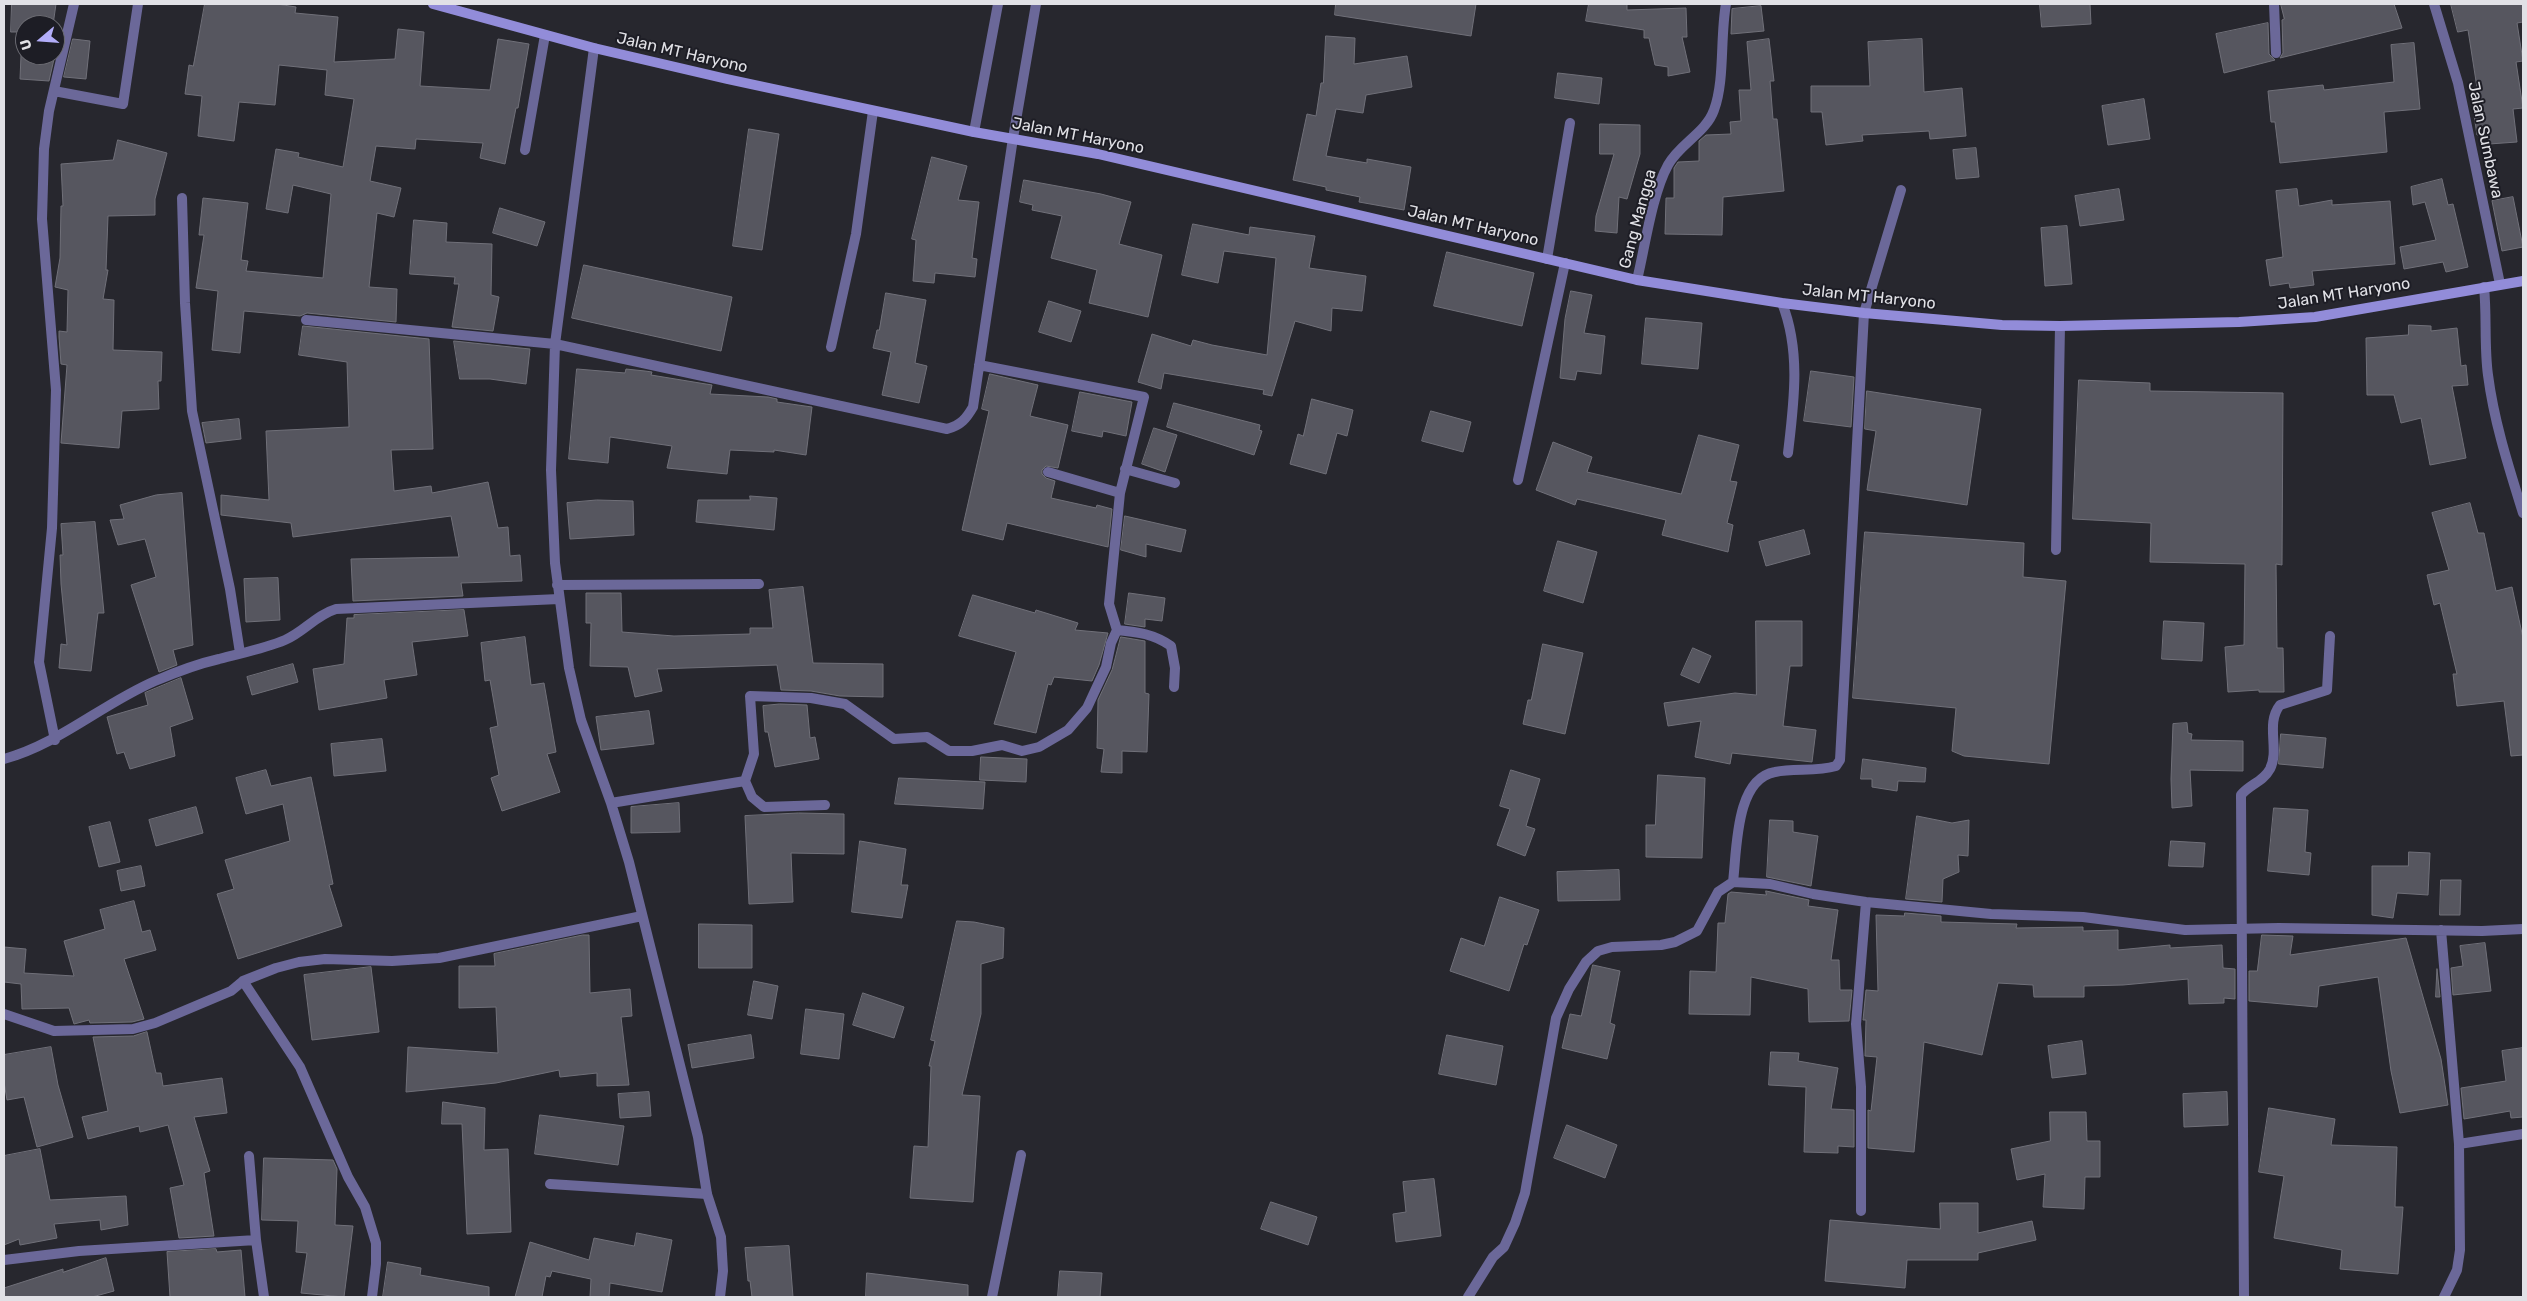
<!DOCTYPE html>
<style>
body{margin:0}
#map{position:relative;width:2527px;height:1301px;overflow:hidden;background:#27272e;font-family:Rubik,sans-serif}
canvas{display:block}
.frame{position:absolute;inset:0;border:5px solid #e1e1e6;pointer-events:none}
.north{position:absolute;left:15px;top:15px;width:50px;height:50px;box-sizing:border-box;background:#1d1d25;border:1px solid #6b6b72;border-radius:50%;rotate:252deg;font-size:14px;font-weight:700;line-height:20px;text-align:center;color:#e1e1e6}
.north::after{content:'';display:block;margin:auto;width:18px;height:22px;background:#b2adf9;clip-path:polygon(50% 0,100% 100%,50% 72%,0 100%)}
</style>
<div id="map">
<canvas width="2527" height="1301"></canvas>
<div class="frame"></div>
<div class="north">U</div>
</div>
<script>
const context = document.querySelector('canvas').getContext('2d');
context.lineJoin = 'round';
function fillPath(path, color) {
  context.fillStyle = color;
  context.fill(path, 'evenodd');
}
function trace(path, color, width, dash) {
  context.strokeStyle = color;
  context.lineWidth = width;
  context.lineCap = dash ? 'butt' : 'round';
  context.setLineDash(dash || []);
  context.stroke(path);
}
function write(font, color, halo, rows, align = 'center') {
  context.font = font + ' Rubik,sans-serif';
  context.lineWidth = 4;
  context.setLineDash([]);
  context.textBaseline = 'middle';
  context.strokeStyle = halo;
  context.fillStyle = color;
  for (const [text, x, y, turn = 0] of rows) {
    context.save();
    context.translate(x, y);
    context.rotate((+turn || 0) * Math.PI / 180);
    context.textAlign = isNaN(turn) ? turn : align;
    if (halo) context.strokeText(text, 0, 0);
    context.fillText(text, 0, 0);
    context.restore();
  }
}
const building = new Path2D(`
 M12,4H56L53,25H25V55H55V37H59L49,81L20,79L22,32H11Z
 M205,4H277L296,7L295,13L338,17L334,62L395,59L398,29L424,32L420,86L490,90L498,39L529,44L518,108H516L505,164L480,158L483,143L416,139L415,149L376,146L370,181L401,188L394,217L377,213L369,287L397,289L396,322L307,313L300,316L244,311L240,353L212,350L218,291L196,288L204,235H199L203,198L248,203L241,260L248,261L246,271L323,278L331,194L293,185L288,213L266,209L276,149L299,153L298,157L343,167L354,99L325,95L327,70L279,65L275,105L239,102L234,141L198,136L202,96L185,94L189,65L193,66Z
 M1336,4H1476L1471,36L1335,15Z
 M1589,4H1627V10L1686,8L1687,37H1682L1690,72L1668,76V67L1655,65L1649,38H1644V30L1586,21Z
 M2040,4H2090L2091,24L2042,27Z
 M2281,4H2394L2402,28L2280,58L2283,53L2282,20L2284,19Z
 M2451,4H2523V22L2517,23L2523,61L2516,62L2523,108L2513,109L2517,142L2489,144L2488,134L2477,135L2471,95L2478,94L2468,30L2458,32Z
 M1761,6L1764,31L1731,34L1732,9Z
 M2268,23L2269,54L2275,60L2224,73L2216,34Z
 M1326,36L1355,38L1354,64L1407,56L1412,87L1366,95L1363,113L1336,109L1326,156L1367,163V159L1411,167L1404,210L1359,202L1360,197L1326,190V187L1293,180L1307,114L1316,116L1321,83H1323Z
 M73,39L90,41L86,79L64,77Z
 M1769,39L1774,81H1770L1773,119H1777L1784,191L1723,197L1722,235L1665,234L1666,198H1674V168L1678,162L1699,161V141L1706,135L1731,134L1730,122L1741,121L1739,90H1751L1747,42Z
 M1922,39L1924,92L1962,88L1966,136L1930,139L1929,131L1862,135L1863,141L1826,145L1822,112H1811V86H1870L1868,42Z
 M2414,43L2420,109L2384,112L2387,152L2280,163L2275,122H2271L2268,91L2323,85L2324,90L2394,82L2391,45Z
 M1558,73L1602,78L1599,104L1555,98Z
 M2144,99L2150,139L2108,145L2102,106Z
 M1600,124L1640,125V154L1627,199L1619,197L1617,233L1595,231L1596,216L1614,154H1600Z
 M749,129L779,134L762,250L733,246Z
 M118,140L167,153L155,199V215L108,216L106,270H108L103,299L114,300L113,350L162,352L161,381H158L159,409L122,411L119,448L61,443L67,365L61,364L59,337V331L67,332L68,290L55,287L60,258L61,206H63L61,164L113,160Z
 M1976,148L1979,177L1956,179L1953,150Z
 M932,157L967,166L958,200L979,202L972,258L977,259L975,277L935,273L934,283L913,281L916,240L912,239Z
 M2442,179L2448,205L2453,204L2468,267L2446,272L2443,262L2404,269L2400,247L2436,240L2425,202L2413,205L2411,187Z
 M1024,180L1101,194L1131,202L1119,244L1162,255L1148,317L1089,303L1097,270L1051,258L1062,216L1032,210L1033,205L1020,202Z
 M2119,189L2124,220L2080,226L2075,196Z
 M2297,189L2299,206L2332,200V205L2390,201L2395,264L2312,271L2314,285L2290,288L2289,283L2270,286L2266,260L2283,257L2276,191Z
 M2513,197L2523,247L2502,251L2492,201Z
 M500,208L545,222L537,246L493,233Z
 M414,220L447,223L446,242L492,244L491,295L499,297L493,331L452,327L459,284H454L455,277L410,274Z
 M1193,224L1249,235L1250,227L1315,236L1309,268L1366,276L1362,311L1332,308L1331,331L1295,321L1272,396L1263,394L1264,390L1164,373L1161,389L1138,382L1152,334L1191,346L1193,340L1212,345L1267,355L1276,258L1224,251L1218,283L1182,275Z
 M2067,226L2072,284L2045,286L2041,228Z
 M1447,252L1534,273L1522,326L1434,306Z
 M584,265L732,297L721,351L572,318Z
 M1571,291L1592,295L1584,333L1605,336L1601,374L1577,371L1575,380L1560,378L1565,319Z
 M886,293L926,300L915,363L927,366L919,403L882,395L891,352L873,348L877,330H879Z
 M1049,301L1081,311L1071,342L1039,332Z
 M1646,318L1702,323L1698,369L1642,364Z
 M2409,325L2431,326V331L2457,328L2461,366L2466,365L2468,385L2452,386L2466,458L2430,465L2421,418L2401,423L2394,395H2367L2366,338L2408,335Z
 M303,326L429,339L433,449L391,450L394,491L431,486L432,493L488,482L498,528L508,527L510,556L520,555L522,581L461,583L463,596L353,601L351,559L459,557L451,516L293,537L291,523L221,515V495L269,500L266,431L349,427L347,362L299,355Z
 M454,341L530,349L526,384L490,379H460Z
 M577,369L625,373L626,369L645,371L652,372L651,375L712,385L710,394L768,397L777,399V402L812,407L806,455L774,450V452L730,450L727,474L667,468L672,446L610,437L608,463L569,459Z
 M1811,371L1854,377L1851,427L1804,421Z
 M990,374L1038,385L1030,416L1068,425L1058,468L1046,466L1042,470V474L1046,478L1055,481L1051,498L1096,508L1097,505L1112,509L1108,547L1007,523L1003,540L962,530L989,411L982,409Z
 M2079,380L2150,383V391L2283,393L2282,565L2276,564L2277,648H2283L2284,692H2259V690L2228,692L2225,647L2244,645L2245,564L2150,562L2151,523L2073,519Z
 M1867,391L1981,409L1967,505L1867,490L1876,431L1865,429Z
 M1080,392L1132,402L1126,436L1103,431L1102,437L1072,431Z
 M1312,399L1353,410L1347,436L1337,433L1326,474L1290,464L1298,434L1303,436Z
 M1174,403L1260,425L1259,430L1262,431L1254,455L1167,427Z
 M1431,411L1471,422L1463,452L1422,441Z
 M239,419L241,439L206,443L202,423Z
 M1154,428L1177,435L1165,472L1142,464Z
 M1699,435L1739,445L1730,481L1737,482L1727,523L1733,525L1728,552L1662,535L1666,520L1577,499L1575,505L1536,490L1553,442L1592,457L1587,472L1681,494Z
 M182,493L193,645L173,650L177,665L159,672L131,585L156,577L145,539L118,545L110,520L124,519L120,505L156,495Z
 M750,496L777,498L774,530L696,522L698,500H750Z
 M597,500L633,501L634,535L570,539L567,503Z
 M2470,503L2478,533H2484L2496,591L2512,587L2523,638V755L2511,756L2504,701L2457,706L2453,674H2457L2440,603L2434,605L2427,575L2449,570L2432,513Z
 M1125,516L1186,530L1181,552L1146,544V557L1121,550Z
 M95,522L104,613H98L91,671L59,668L61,644L67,645L61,584L60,555H63L61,524Z
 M1804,530L1810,554L1766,566L1759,542Z
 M1865,532L2024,543L2023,577L2066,581L2049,764L1964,756L1952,751L1956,708L1853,698Z
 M1558,541L1597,552L1583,603L1544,591Z
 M278,578L280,620L246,622L244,579Z
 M803,587L813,663L883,664V697L840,696L811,691L781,690L777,665L657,669L662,691L635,697L628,667L590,666L591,623H586V593H621L622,632L674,636L750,634V628H773L769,590Z
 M1129,593L1165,598L1162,621L1145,619V627L1125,624Z
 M973,595L1035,613L1036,610L1078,623L1075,630L1108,633L1099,665L1092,681L1054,677L1051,685L1048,684L1036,733L994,724L1016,652L959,636Z
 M464,610L468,636L412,642L417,675L384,680L387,698L319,710L313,669L344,664L347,618H354V615Z
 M1756,621H1802V666H1790L1783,726L1816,730L1812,762L1732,753L1730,764L1695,757L1701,721L1668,726L1664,703L1735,693L1756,695Z
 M2164,621L2204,623L2202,661L2162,659Z
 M525,637L531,685L544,683L556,752L547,754L560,792L502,811L491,778L499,775L490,728L498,726L490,680L485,681L481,643Z
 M1121,637L1145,641V693L1149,694L1147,752L1122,751V773L1101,772L1104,749L1097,748L1098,700L1112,670Z
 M1543,644L1583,653L1565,734L1523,724L1528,700H1531Z
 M1693,648L1711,656L1699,683L1681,675Z
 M293,664L298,682L252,695L247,677Z
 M181,678L193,719L170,727L175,756L130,769L124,752L117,754L107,717L148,705L145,693Z
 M780,704L807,705L810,738L815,737L819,759L775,767L768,732H765L763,706Z
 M649,711L654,744L601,750L596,717Z
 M2187,723L2188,733L2192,734L2191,740L2243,741V771L2190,770L2192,806L2172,808L2171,779L2173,724Z
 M2281,734L2326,738L2323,768L2279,764Z
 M382,739L386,771L334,776L331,744Z
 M981,757L1027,759L1026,782L980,780Z
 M1863,759L1926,768L1925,782L1898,781L1897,791L1872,787V779H1861Z
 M266,770L271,786L311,777L333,884L329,885L342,926L238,959L217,894L234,889L225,860L290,841L283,804L246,814L236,778Z
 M1511,770L1540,779L1526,826L1535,829L1525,856L1497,845L1510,809L1500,806Z
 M1658,775L1705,778L1702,858L1646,857V825H1655Z
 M899,778L985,782L983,809L895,804Z
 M679,803L680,832L631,833V807Z
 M196,807L203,833L156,846L149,820Z
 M2274,808L2308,810L2305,852L2311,853L2309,875L2268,871Z
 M799,813L844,814V854L791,853L793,902L749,904L745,816Z
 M1917,816L1952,823L1969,820L1968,856L1958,855L1959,872L1943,879L1942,902L1906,899Z
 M1770,820L1793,821V832L1818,836L1811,886L1767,877Z
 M110,822L120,862L99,867L89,827Z
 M860,841L906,849L901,885H908L902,918L852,912Z
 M2171,841L2205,843L2203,867L2169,866Z
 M2409,852L2430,853L2428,895L2397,893L2393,918L2372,915V866H2408Z
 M141,866L145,886L121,891L117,871Z
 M1619,870L1620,900L1558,901L1557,872Z
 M2441,880H2461L2460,915H2440Z
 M1766,891L1809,900L1808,906L1838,910L1831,960H1839L1840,990H1852L1849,1021L1809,1022L1808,989L1751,977L1750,1015L1689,1014L1690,971L1716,972L1718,923H1725L1728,894L1731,892L1766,895Z
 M1500,897L1539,910L1527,945L1524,944L1509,991L1450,971L1461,938L1484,946Z
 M134,901L142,932L150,930L156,950L124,959L144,1019L132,1022L90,1023L89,1020L74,1024L69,1008L22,1009L21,984L4,982V947L26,949L24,973L74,976L64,941L105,929L100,910Z
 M1905,913L1941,916V922L2017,924L2016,928L2083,927V931L2118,930V950L2170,945V948L2222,945L2223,968L2235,969V999L2224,998V1003L2189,1004L2188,979L2123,985L2084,986V997H2034L2033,985L1998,983L1982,1055L1924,1042L1914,1152L1868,1148V1110L1871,1111L1877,1057L1865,1056L1866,1020H1863L1866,990L1878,991L1876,915L1904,916Z
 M957,921L974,922L1004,928L1003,958L981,964V1014L962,1095L980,1096L973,1202L910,1198L914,1146L928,1147L931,1066H929L935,1041L931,1040Z
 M699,924L752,925V968H699Z
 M583,935H589L590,993L630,989L632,1016L621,1017L629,1085L597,1086V1073L560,1077L559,1070L496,1083L406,1092L408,1047L498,1053L496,1007L459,1008V966H495L494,954Z
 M2262,935L2293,936L2290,955L2406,938L2441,1059L2448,1105L2400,1113L2391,1071L2378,977L2319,986L2317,1007L2249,1001V971H2257Z
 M2485,943L2491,991L2453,995L2451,968L2463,966L2460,946Z
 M1593,965L1620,971L1610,1023L1615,1025L1607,1059L1562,1048L1570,1014L1581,1016Z
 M371,967L379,1032L312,1040L304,975Z
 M2437,969L2440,997H2436Z
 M754,981L778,986L772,1019L748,1015Z
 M863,993L904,1007L894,1038L853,1025Z
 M806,1009L844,1014L839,1059L801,1054Z
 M147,1032L156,1073H161L163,1086L222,1078L227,1113L194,1117L210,1171L204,1173L214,1236L179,1238L170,1188L184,1185L168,1125L140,1132L139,1126L88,1139L82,1117L108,1111L93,1037L133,1036Z
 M751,1035L754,1058L692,1068L688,1045Z
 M1447,1035L1503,1046L1496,1085L1439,1074Z
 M2082,1041L2086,1074L2052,1078L2048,1046Z
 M51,1047L58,1085L73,1137L37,1147L24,1097L7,1100L4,1082V1055Z
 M2523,1048V1117L2511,1118L2510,1111L2464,1119L2461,1088L2506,1081L2502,1051Z
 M1771,1052L1799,1053L1798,1061L1838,1068L1831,1109L1854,1110V1147L1838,1146V1153L1804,1152L1806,1087L1769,1085Z
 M649,1092L651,1116L620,1118L618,1094Z
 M2227,1092L2228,1125L2184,1127L2183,1094Z
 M443,1102L485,1108L484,1150L508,1149L511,1232L467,1234L462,1124H442Z
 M2269,1108L2335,1119L2331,1145L2397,1147L2395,1207H2403L2398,1274L2340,1269L2342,1250L2274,1238L2284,1176L2259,1172Z
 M2050,1112H2086L2087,1141H2100V1177H2085L2084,1209L2043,1207L2045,1174L2017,1180L2011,1149L2050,1141Z
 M540,1115L624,1126L618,1165L535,1154Z
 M1567,1125L1617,1145L1605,1178L1554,1158Z
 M40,1149L50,1200L126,1196L128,1225L101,1230L100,1220L54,1224L57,1238L20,1245L19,1239L4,1245V1156Z
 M264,1158L333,1160L337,1169L335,1225L353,1226L344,1297L301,1293L307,1253L296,1252L298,1221L262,1220Z
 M1434,1179L1441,1236L1396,1242L1393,1214L1406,1212L1403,1182Z
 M1271,1202L1317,1217L1308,1245L1261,1229Z
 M1940,1203H1978V1233L2032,1221L2036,1240L1978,1253V1260H1907L1905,1288L1825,1281L1830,1220L1940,1229Z
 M637,1233L672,1240L662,1292L610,1283L609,1297H590L591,1279L552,1271L550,1277L546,1276L542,1297H515L530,1242L589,1260L594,1238L634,1246Z
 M789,1246L793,1297H752L750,1281H748L745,1248Z
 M216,1249L217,1252L241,1250L245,1297H170L167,1252Z
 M106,1258L114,1291L92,1297H4V1288L63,1269V1272Z
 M388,1262L421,1268L420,1275L489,1287V1297H383Z
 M1060,1271L1102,1273L1100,1297H1058Z
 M867,1273L968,1285V1297H866Z`);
const service = new Path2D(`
 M2056,550L2060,326
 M550,1184L707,1194`);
const minor = new Path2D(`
 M2274,4L2276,53
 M2434,4L2458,83L2500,284
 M594,48L555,344L551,470L555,563L569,668L581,720L611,803L629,862L698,1137L707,1194L721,1237L723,1271L720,1297
 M54,91L123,104L138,4
 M974,132L998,4
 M525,150L545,35
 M182,198L185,303L192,411L230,589L240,653
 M1547,259L1570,123
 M1637,280C1645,247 1652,194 1668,165C1679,144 1706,133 1714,110C1725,81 1720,36 1726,4
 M2484,287C2487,316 2484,346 2488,375C2494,422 2509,468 2523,513
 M1782,303C1801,351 1794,402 1788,453
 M306,320L555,344L947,429C961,425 966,419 973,407L1013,138L1036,4
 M831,347L856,234L873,111
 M979,365L1144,397L1120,493L1109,604L1117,630
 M1125,469L1175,483
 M1048,472L1120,493
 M1518,480L1565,263
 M557,585L759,584
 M55,740L39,662L52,528L56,390L42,219L44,149L49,111L74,4
 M4,759C59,744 102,704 155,681C176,672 197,664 219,659C241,653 264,649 285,640C304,632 316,615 336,609L559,599
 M745,781L754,754L750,696L811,698L845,704L894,739L927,737L949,751H972L1002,745L1022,751L1039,747L1068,730L1087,708L1106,667L1111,643L1117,630C1138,632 1154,634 1171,646L1175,668L1174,687
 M611,803L745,781L752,797L764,807L825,805
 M1733,882C1737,850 1735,779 1775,772C1795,768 1816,772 1836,766L1840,760L1864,313L1901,190
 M2441,930L2459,1144L2460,1250L2457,1270L2444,1297
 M243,981L300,1067L348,1177L365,1207L376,1243V1264L372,1297
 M4,1014L54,1031L133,1029L155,1023L231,991L243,981L276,968L299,962L325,959L392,961L439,958L642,916
 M2459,1144L2523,1134
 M249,1156L256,1240L264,1297
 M1861,1211V1087L1856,1024L1866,902
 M4,1260L79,1251L256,1240
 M992,1297L1021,1155
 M1468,1297L1493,1257L1504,1247L1515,1223L1525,1193L1556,1018L1569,989L1586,962L1598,951L1612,947L1661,945L1675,942L1697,931L1718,892L1733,882L1770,884L1813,894L1866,902L1991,914L2083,917L2185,930L2279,928L2482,931L2523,929
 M2244,1297L2241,795C2250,784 2263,782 2270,769C2280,749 2265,724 2280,705L2327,690L2330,636`);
const secondary = new Path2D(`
 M433,4L594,48L727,79L974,132L1098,154L1637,280L1782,303L1864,313L2002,325L2060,326L2239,322L2315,317L2523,281`);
const streetNames = [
 ["Jalan MT Haryono",682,53,13],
 ["Jalan MT Haryono",1078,136,11],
 ["Jalan Sumbawa",2485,140,78],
 ["Gang Mangga",1638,219,-75],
 ["Jalan MT Haryono",1473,226,13],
 ["Jalan MT Haryono",2344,294,-9],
 ["Jalan MT Haryono",1869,297,6]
];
fillPath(building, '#56565f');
trace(building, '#707079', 1);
trace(service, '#6b6899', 10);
trace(minor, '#6b6899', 10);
trace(secondary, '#928cd9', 10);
write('16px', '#e1e1e6', '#1d1d25', streetNames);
</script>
